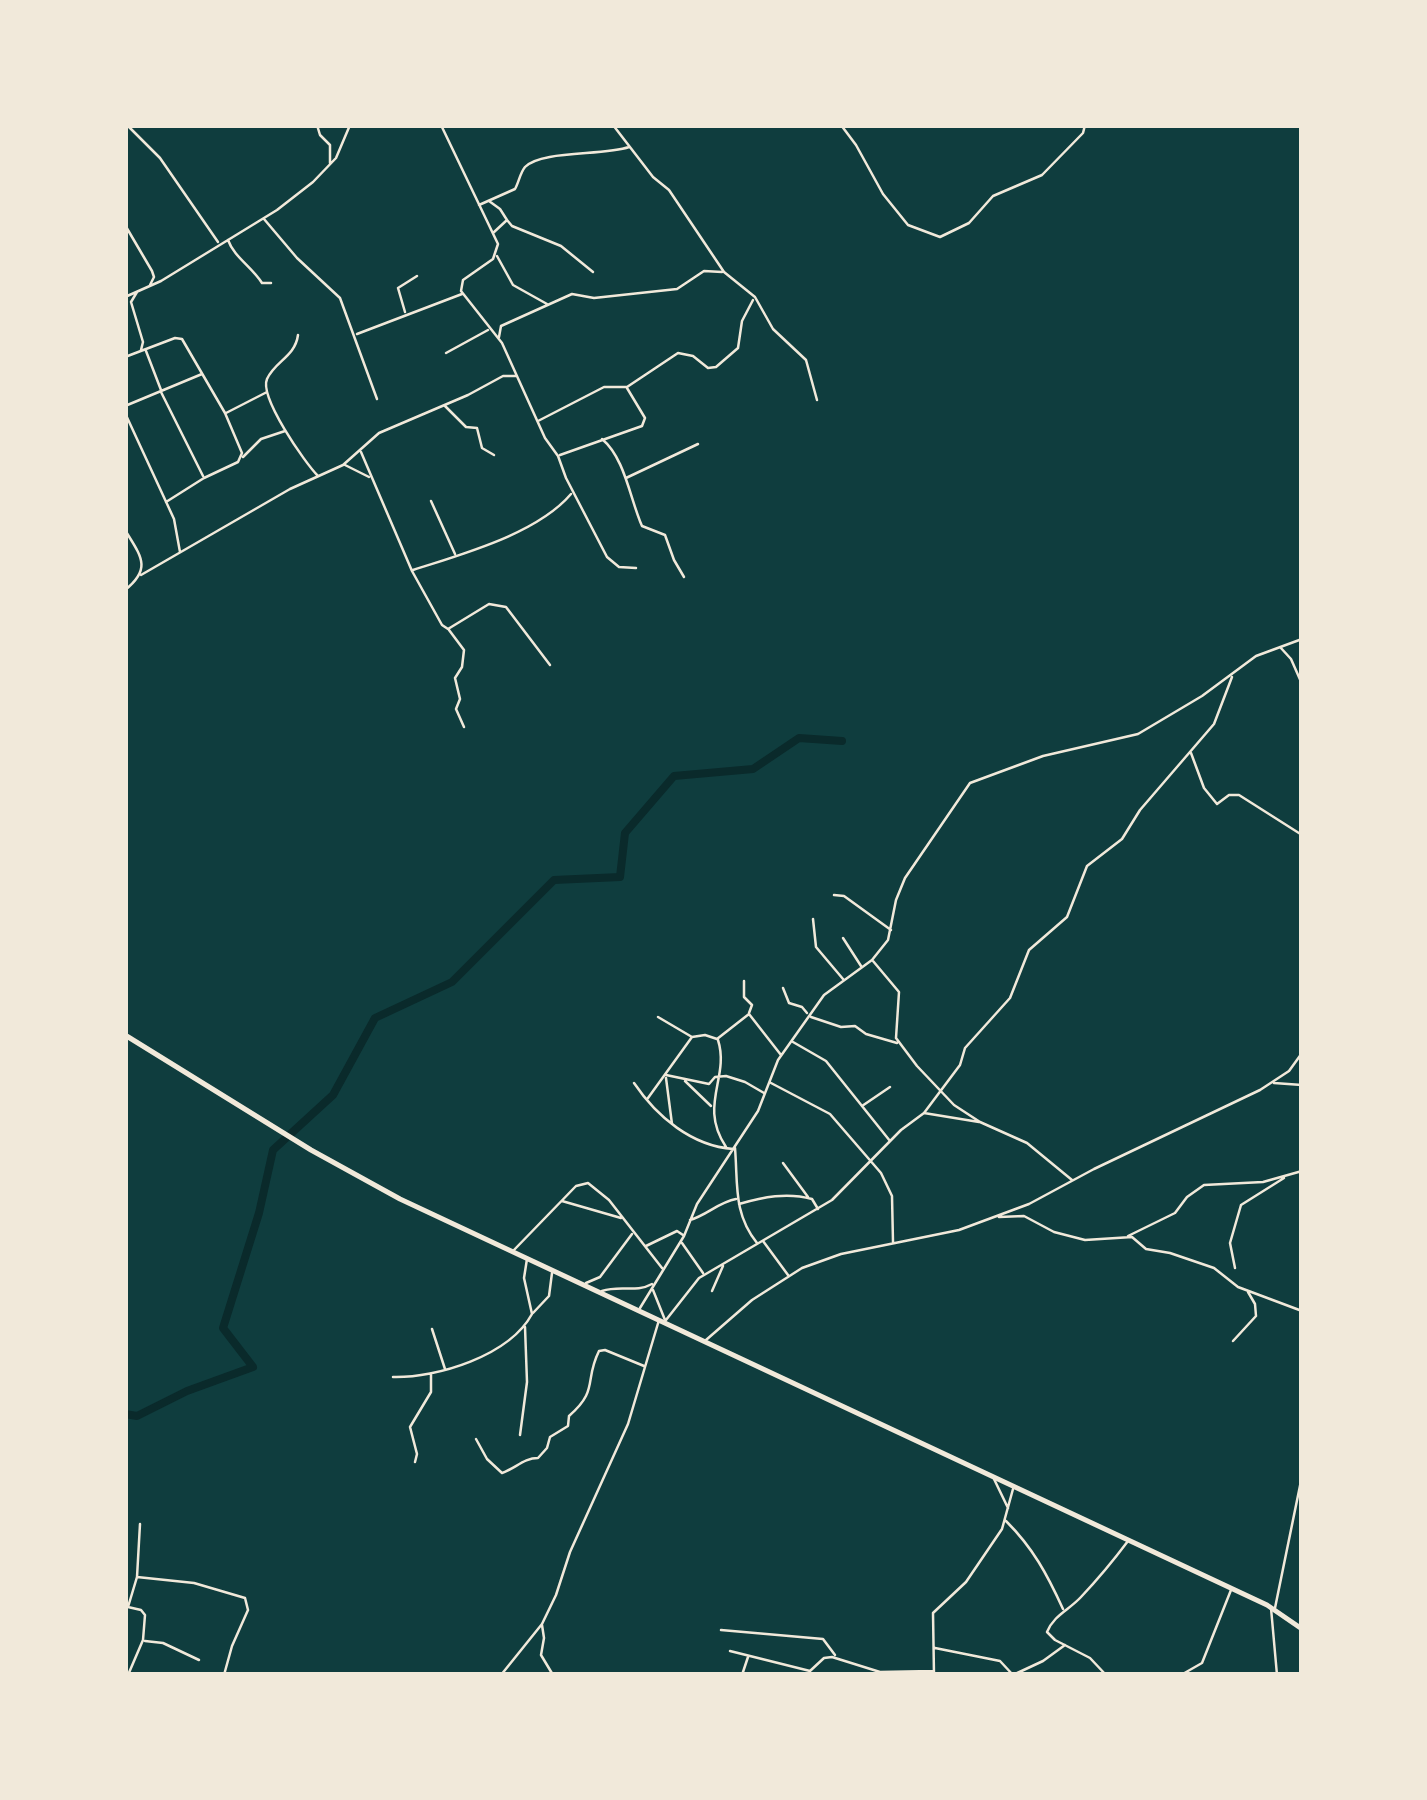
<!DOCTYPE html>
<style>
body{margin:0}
#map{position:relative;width:1427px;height:1800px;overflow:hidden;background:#0f3d3e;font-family:Barlow,sans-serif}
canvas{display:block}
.frame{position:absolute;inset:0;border:128px solid #f1e9da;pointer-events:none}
</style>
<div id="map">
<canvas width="1427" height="1800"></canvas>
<div class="frame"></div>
</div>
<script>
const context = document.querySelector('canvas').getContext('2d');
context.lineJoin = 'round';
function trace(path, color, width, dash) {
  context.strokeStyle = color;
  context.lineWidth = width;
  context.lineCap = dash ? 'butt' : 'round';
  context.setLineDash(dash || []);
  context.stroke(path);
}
const river = new Path2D(`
 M125,1414L137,1416L187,1391L253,1367L223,1328L259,1213L273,1150L333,1095L375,1018L452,982L554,880L620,877L625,833L674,776L753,769L799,738L842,741`);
const minor = new Path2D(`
 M127,125L160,158L218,242
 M317,125L320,135L330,145V163
 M441,125L498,244L493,259L463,280L461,291L502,343L545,438L558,456L566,478L607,557L619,567L636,568
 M613,125L653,177L669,190L724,272L755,297L773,329L806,360L817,400
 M841,125L856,145L883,194L908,225L940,237L969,223L993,196L1042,175L1083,133L1085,125
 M489,201L500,209L507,220L493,233
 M479,205L515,189C519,182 520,173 525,167C541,150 604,156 629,147
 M264,219L297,258L340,298L377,399
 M507,220L512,226L561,246L593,272
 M125,225L152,271L154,277L150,285
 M228,240C234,257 252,267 262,283H271
 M497,256L513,285L547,304
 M137,292L131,302L143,342L141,350
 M125,297L161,281L277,210L313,182L336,158L350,125
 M405,312L398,288L417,276
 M357,334L462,294
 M298,335C295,357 275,361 267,379C259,397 305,463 318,476
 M499,337L501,326L572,294L594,298L677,289L704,271L722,272
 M146,351L161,390
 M446,353L488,330
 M125,357L175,338L182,339L225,413L242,453L238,462L204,478L166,502
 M161,392L203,476
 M125,406L202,374
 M445,406L466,427L477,428L482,448L494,455
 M125,413L174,519L180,552
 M226,413L267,392
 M538,421L604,387H627L678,353L693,356L708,368L716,367L738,348L742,321L753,300
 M602,439C625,458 630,499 642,526L665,535L674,560L684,577
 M361,452L412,571L442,625L448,629L489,604L506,607L550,665
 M560,455L642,426L645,418L627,388
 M243,457L261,439L285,431
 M345,465L369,477
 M626,478L698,444
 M431,501L455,554
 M125,530C140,555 153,568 125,590
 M413,570C462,554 537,534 571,494
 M141,575L290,489L343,465L379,433L468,395L503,376H516
 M449,630L464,650L462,667L455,678L460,699L456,709L464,727
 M1280,647L1291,659L1302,684
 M1191,753L1204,788L1217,804L1229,795H1239L1302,835
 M834,895L844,896L891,930
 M813,919L816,947L843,979
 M843,938L861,966
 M873,961L899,992L896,1038L917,1066L954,1105L980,1122L1027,1143L1072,1180
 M744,981V997L752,1005L749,1013
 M783,988L789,1003L802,1007L807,1013
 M658,1017L692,1037L705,1035L717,1039L749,1014L781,1055
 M811,1017L841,1027L855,1026L866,1034L897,1043
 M718,1040C730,1078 698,1105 726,1147
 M793,1042L826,1061L890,1141
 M666,1075L709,1084L715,1077L726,1076L745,1082L764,1093
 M666,1078L672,1124
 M685,1081L711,1106
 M634,1083C657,1117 692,1146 733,1149
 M771,1083L830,1114L881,1173L892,1196L893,1242
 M1274,1083L1302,1085
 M648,1098L692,1037
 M862,1106L890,1087
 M924,1113L979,1122
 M735,1148C738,1184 733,1213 757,1243
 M783,1163L808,1197
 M562,1201L621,1218
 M739,1204C763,1197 787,1192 812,1199L818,1209
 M999,1217L1024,1216L1054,1232L1085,1240L1132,1237L1146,1249L1170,1253L1214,1268L1238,1287L1302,1311
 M690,1220C707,1215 719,1202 736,1199
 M1128,1236L1175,1213L1187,1197L1204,1185L1263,1182L1302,1171
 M763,1241L788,1275
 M682,1243L703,1273
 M646,1246L677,1231L683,1235
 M513,1251L576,1186L588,1183L609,1200L662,1268
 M1235,1268L1230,1243L1241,1205L1284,1178
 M586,1283L600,1277L632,1234
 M653,1290L665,1320
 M602,1291C620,1285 636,1293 652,1284
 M712,1291L723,1266
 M640,1308L684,1236L697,1204L758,1111L778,1060L824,995L872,960L888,940L896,900L905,878L970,783L1043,756L1138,734L1202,696L1256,656L1302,639
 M533,1313L549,1296L552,1273
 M666,1320L699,1278L832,1200L901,1130L924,1113L960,1065L965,1048L1010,998L1029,950L1067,917L1087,866L1122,839L1140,810L1214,724L1232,677
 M432,1329L445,1369
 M706,1340L752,1300L802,1268L841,1254L959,1230L1029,1204L1094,1169L1260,1090L1289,1071L1302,1053
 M1233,1341L1256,1316L1255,1304L1248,1292
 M393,1377C437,1378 509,1356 532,1314L524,1278L527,1259
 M520,1435L527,1382L525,1327
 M476,1439L487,1459L502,1473C516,1468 524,1458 538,1458L547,1448L550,1437L568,1426L569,1416C599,1390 584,1381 599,1351L605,1350L644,1366
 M415,1462L417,1454L410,1427L431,1392V1375
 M994,1479L1008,1508
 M1006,1521C1033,1548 1047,1574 1063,1609
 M137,1577L194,1583L245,1598L248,1610L232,1646L224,1675
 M1271,1608L1277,1675
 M1275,1608L1302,1476
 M542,1625L544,1638L541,1655L553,1675
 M721,1630L823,1639L835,1655
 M145,1641L163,1643L199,1660
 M935,1648L1000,1661L1013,1675L1043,1661L1065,1645
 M730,1651L810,1671L824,1658L832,1657L880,1672L933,1671
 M128,1675L143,1640L145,1615L141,1610L128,1607L137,1577L140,1524
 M501,1675L542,1624L556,1595L570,1552L628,1424L659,1320
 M742,1675L748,1657
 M934,1675L933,1613L966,1582L1002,1529L1013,1489
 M1106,1675L1090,1658L1055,1640L1047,1632C1054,1615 1069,1610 1081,1597C1098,1579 1113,1561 1128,1541
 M1181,1675L1202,1663L1231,1590`);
const trunk = new Path2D(`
 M125,1035L311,1150L400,1199L1267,1605L1302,1629`);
trace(river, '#0a2a2b', 8);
trace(minor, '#f1e9da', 2.5);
trace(trunk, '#f1e9da', 5);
</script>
